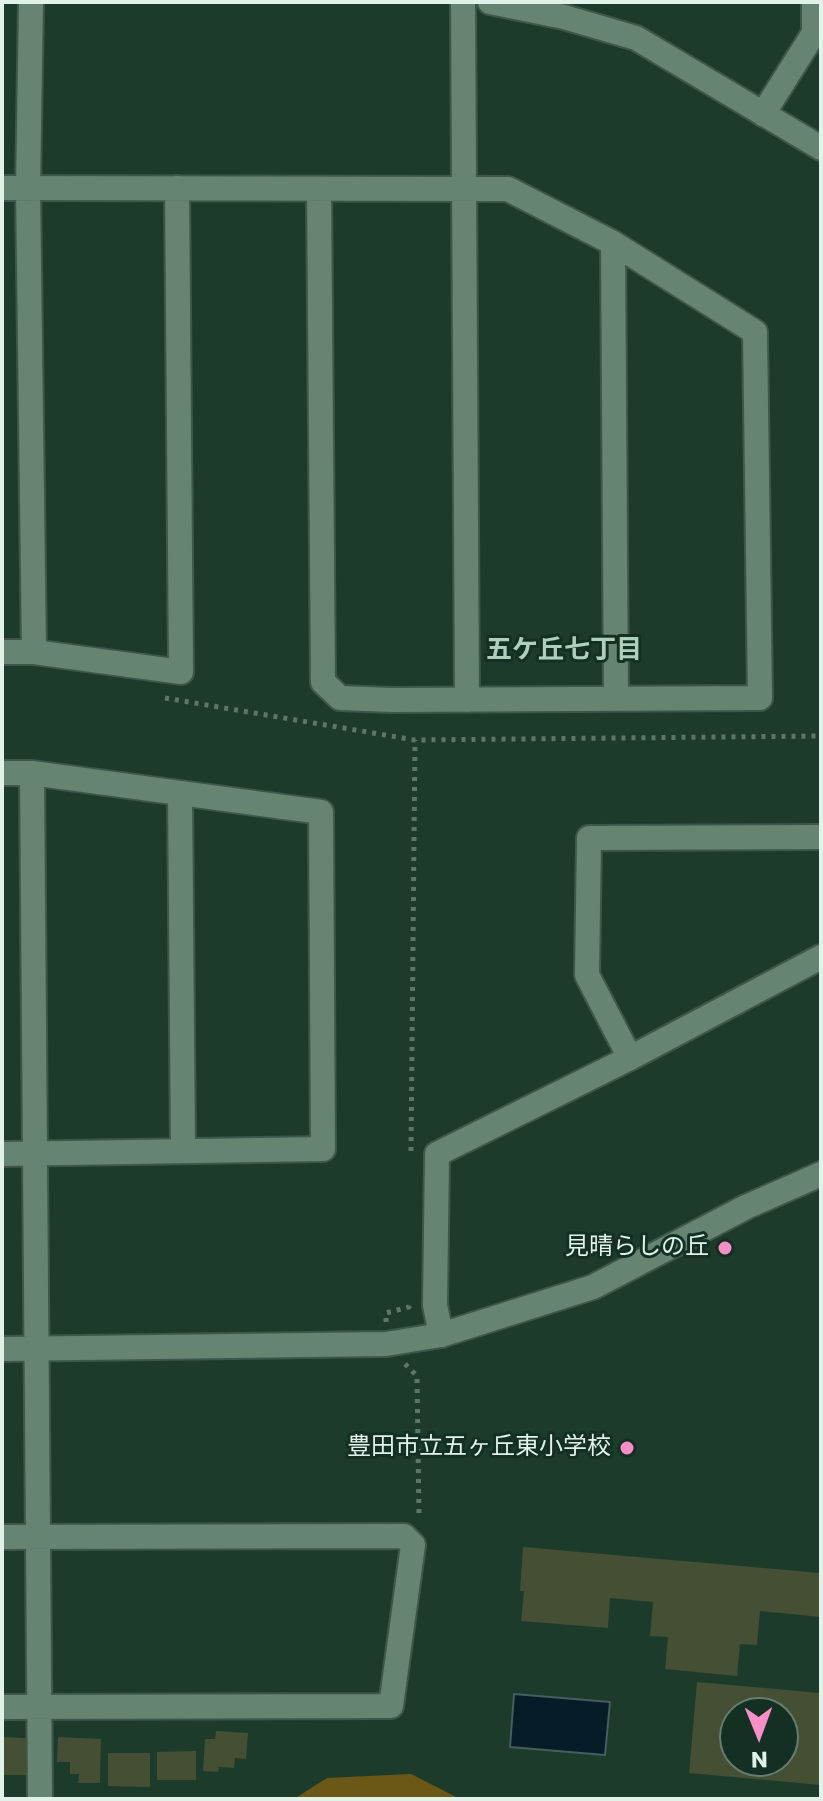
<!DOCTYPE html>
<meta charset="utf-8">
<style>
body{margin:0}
#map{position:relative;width:823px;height:1801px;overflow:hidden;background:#1d3b2b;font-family:Poppins,sans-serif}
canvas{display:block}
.frame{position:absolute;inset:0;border:4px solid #e1f2e8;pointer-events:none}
.north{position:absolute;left:719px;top:1697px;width:80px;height:80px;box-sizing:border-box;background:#133022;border:2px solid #657e71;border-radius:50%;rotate:179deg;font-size:22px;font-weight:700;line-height:32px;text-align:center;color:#e1f2e8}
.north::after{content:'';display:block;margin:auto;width:28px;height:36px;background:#f98fc9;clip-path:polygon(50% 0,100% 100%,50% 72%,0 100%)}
</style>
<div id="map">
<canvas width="823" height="1801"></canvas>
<div class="frame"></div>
<div class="north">N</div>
</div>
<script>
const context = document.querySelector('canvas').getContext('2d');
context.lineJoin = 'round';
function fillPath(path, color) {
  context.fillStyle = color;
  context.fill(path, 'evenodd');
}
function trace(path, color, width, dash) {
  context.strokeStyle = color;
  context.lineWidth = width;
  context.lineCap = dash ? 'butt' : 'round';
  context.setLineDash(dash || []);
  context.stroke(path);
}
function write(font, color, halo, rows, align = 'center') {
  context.font = font + ' Poppins,"Noto Sans JP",sans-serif';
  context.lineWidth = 6;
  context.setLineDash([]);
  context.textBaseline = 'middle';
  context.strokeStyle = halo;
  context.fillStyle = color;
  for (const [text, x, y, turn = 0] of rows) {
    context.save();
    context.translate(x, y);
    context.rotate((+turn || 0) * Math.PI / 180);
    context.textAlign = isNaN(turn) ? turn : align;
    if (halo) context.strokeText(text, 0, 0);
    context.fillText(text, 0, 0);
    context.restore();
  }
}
const green = new Path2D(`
 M411,1774L460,1799H294L327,1778Z`);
const water = new Path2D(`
 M514,1694L610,1702L605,1755L510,1747Z`);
const building = new Path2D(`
 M523,1547L821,1573V1617L760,1611L757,1645L740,1644L737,1676L665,1669L668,1637L650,1636L653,1602L610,1598L608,1628L521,1621L524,1591H520Z
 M697,1682L821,1693V1785L689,1773ZM735,1713H783V1761H735Z
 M216,1731L248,1733L246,1759L235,1758L234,1768L219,1767L218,1772L203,1771L205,1739H215Z
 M2,1737L26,1738V1775H2Z
 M58,1737L101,1739L100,1783H78L79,1774H70V1762H57Z
 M196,1751V1780H157V1752Z
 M108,1753H150V1787L108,1786Z`);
const path = new Path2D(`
 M165,698L415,740L821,736
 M411,1151L415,740
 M386,1322V1313L409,1307V1305
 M405,1364L417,1376L419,1517`);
const street = new Path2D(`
 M31,2L28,188L34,652L181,672L177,188
 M463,2L467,700
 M763,114L814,33V2
 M2,188L508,189L613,243L755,332L760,698L392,700L340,698L323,682L319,189
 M613,243L616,699
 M2,652H34
 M2,773H32L321,812L323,1149L2,1154
 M32,773L40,1799
 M180,793L183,1151
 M630,1058L587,975L589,838L821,837
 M441,1335L435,1305L437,1154L630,1058L821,957
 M2,1537L404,1536L413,1545L391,1706L2,1707`);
const secondary = new Path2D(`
 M490,2L564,17L636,38L821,148
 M2,1349L386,1344L441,1335L593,1287L746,1207L821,1174`);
const markers = [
 [725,1248,8,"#f98fc9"],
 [627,1448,8,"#f98fc9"]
];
const poiNames = [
 ["見晴らしの丘",709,1248],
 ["豊田市立五ヶ丘東小学校",611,1448]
];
const neighbourhoodNames = [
 ["五ケ丘七丁目",564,651]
];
fillPath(green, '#6c5816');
fillPath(water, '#051d27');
trace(water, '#475d61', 2);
fillPath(building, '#444f34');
trace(street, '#3d574b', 28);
trace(secondary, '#3d574b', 28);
trace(path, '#5c7668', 5, [4, 6]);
trace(street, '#658472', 24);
trace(secondary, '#658472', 24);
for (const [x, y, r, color] of markers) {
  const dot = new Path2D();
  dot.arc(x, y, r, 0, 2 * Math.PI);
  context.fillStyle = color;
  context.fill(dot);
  trace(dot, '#133022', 3);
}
write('24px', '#e1f2e8', '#133022', poiNames, 'right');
write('bold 26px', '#adcfbb', '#133022', neighbourhoodNames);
</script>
